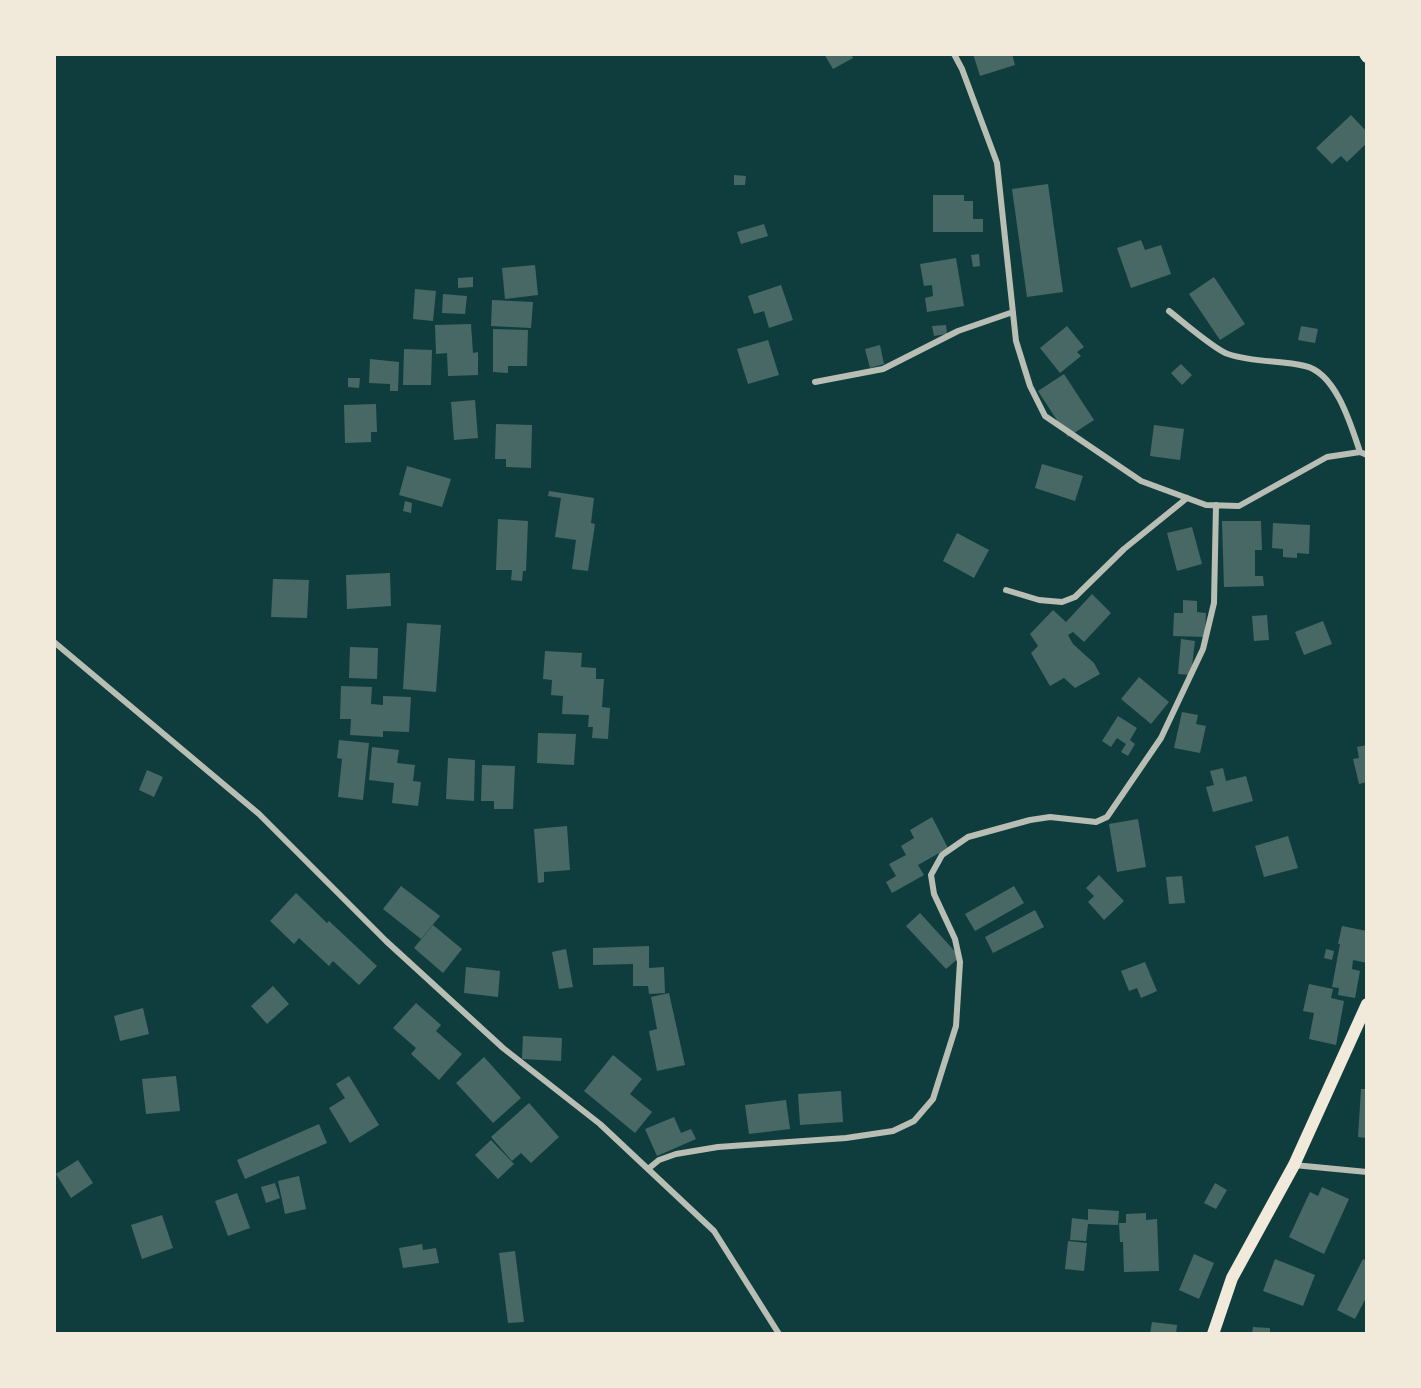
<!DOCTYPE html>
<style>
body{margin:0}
#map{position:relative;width:1421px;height:1388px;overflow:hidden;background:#0f3d3e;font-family:Raleway,sans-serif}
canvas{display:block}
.frame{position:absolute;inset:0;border:56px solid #f1e9da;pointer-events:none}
</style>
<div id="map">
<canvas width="1421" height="1388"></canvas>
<div class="frame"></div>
</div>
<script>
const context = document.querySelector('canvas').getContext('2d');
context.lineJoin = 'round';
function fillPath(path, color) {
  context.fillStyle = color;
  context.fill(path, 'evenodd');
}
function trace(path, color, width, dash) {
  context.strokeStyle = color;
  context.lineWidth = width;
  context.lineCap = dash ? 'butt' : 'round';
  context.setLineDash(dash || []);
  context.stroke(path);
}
const building = new Path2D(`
 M824,54H851L853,58L833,69Z
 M973,54H1012L1015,65L980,76Z
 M1351,115L1367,132V143L1347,162L1341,156L1332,164L1316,148Z
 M734,175L746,176L745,185H734Z
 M1048,184L1063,292L1027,297L1012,189Z
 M933,195H964V201H973V219H983V232H933Z
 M764,224L768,236L741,244L737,232Z
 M1141,240L1145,250L1161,245L1171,274L1131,288L1117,248Z
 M979,254L980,266L973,267L971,255Z
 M956,258L964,306L927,312L925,298L933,296L932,285L924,286L920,264Z
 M535,265L538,295L505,299L502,268Z
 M473,277V287L458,288V278Z
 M1214,277L1245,324L1220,340L1189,294Z
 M781,285L793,320L769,328L764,311L754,314L748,296Z
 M415,289L436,291L433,321L413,319Z
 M443,294L467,296L465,314L442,313Z
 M492,300L533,302L531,328L491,326Z
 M471,324L473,353L478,352V375L448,376L447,353L436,354L435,325Z
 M946,325L947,334L934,336L932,326Z
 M1067,326L1084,347L1077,352L1081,356L1060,373L1040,348Z
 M1301,326L1318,329L1315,343L1298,340Z
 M493,329L528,330L527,366H508V373L493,372Z
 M768,340L779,375L748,384L737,349Z
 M880,345L884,364L870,368L865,349Z
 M404,349L432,350L431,385H403Z
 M370,359L399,362L398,391H390V384L369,383Z
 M1181,364L1192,375L1182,385L1171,373Z
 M1064,374L1094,420L1068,437L1038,391Z
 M348,378H360L359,388L348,387Z
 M475,400L478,438L454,440L451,402Z
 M376,404L377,432H371V442L345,443L344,405Z
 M496,424L532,425L531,468L506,467V459H495Z
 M1154,425L1184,429L1180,460L1150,456Z
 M1042,464L1083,476L1075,501L1035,488Z
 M407,466L451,479L442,507L399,495Z
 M549,491L594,498L591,523L595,524L588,571L572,569L576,540L555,537L561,498L548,496Z
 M405,501L412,503L411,513L403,511Z
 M498,519L528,521L526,571H523L522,581L511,580L512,570H496Z
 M1222,521H1261L1262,550H1255V576H1263L1264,586L1224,587Z
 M1273,523L1310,525L1309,554L1297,553V558L1283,557V549L1272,548Z
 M1192,527L1202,564L1177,571L1167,533Z
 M957,533L989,550L974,578L943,561Z
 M390,573L391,606L347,609L346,575Z
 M273,579L309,580L307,618L271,617Z
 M1092,594L1111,613L1084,642L1073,632L1068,635L1073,644L1094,663L1100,674L1075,688L1064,678L1050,686L1031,653L1038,646L1030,634L1053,610L1066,622Z
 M1183,600L1197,601V612L1206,613L1205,637L1173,636L1174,613H1183Z
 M1267,615L1269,640L1254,641L1252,616Z
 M1323,621L1332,644L1304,655L1295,632Z
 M407,623L441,625L436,692L403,689Z
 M1181,639L1195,641L1191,675L1178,674Z
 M350,647L378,648L377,679L349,678Z
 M545,651L582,653L581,667L596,668V679H604L602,707L610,708L608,739L592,738L593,727H588L589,715L562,714L563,696L551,695L552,680L543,679Z
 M1139,677L1169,702L1151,724L1121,699Z
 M341,686L372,687L371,704L383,705V696L411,697L409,732L383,731V737L350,735L351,719H340Z
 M1182,712L1198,715L1196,724L1206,726L1200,753L1174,748Z
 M1118,716L1137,728L1130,740L1135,744L1128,756L1121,752L1126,744L1117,738L1111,747L1102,741Z
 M538,733L576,734L574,765L537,763Z
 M339,740L369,743L363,800L338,797L342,759L337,758Z
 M1367,745V782L1359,784L1353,759L1359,758L1357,747Z
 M372,747L399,750L397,763L415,765L413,781L421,782L418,806L392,803L394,783L369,780Z
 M448,758L475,760L474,801L446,799Z
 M482,765L515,766L513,809H494V801H481Z
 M1223,768L1226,781L1246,776L1253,801L1213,812L1206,787L1214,785L1210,771Z
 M147,770L163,777L154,797L139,790Z
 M932,817L948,848L918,865L924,875L892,893L886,882L896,876L889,864L906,855L901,846L914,838L910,830Z
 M1138,819L1146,867L1117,872L1109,824Z
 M567,826L570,870L544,872V882L538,883L534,829Z
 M1288,836L1298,868L1264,877L1255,846Z
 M1099,875L1124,901L1104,920L1088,902L1094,896L1086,888Z
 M1182,876L1185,903L1169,904L1166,877Z
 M401,886L440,916L421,939L383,909Z
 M1014,886L1024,903L975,931L965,914Z
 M296,893L327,923L329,921L377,966L359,985L333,961L329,966L299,938L294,944L270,921Z
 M1035,910L1044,927L993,953L985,937Z
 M920,913L960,957L946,969L906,926Z
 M433,925L462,949L443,973L414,948Z
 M1342,926L1367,931V963L1353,960L1352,969L1360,971L1355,998L1338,995L1339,988L1332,987L1340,944H1338Z
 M649,946V968L664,967L665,993L649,994L648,986H633V964L593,965V948Z
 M566,949L573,987L559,989L552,952Z
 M1326,949L1334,951L1332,960L1324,958Z
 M1145,962L1157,991L1141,998L1137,988L1129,991L1121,971Z
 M466,967L500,971L498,997L464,993Z
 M1309,984L1333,989L1331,998L1344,1001L1336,1045L1309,1039L1314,1013L1303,1011Z
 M273,986L289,1004L267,1024L251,1006Z
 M669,993L685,1065L657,1071L649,1031L657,1029L651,997Z
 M416,1003L441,1025L436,1031L462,1054L439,1080L411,1054L416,1048L393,1028Z
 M143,1008L149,1034L120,1041L114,1016Z
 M523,1036L562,1038L561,1061L522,1059Z
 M613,1055L642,1079L630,1094L652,1112L635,1133L584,1091Z
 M484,1057L521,1098L493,1123L456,1083Z
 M176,1076L180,1111L146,1114L142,1079Z
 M349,1076L379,1125L350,1143L329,1108L345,1098L336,1084Z
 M1361,1089H1367V1138L1358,1137Z
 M841,1091L843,1122L800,1125L798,1094Z
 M786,1100L790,1129L749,1134L745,1105Z
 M529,1103L559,1137L531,1163L521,1153L512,1161L491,1137Z
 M674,1117L681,1133L691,1129L696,1139L657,1156L645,1129Z
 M319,1124L327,1143L245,1179L237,1160Z
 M491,1140L514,1164L498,1179L475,1155Z
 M78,1160L93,1183L71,1198L56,1174Z
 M299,1176L306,1209L285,1214L278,1181Z
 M275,1183L280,1198L266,1203L261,1187Z
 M1215,1183L1227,1190L1216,1209L1204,1203Z
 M1322,1187L1349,1199L1324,1254L1289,1237L1310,1192L1318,1196Z
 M237,1193L250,1228L228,1236L215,1201Z
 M1088,1209L1119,1211L1118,1225L1088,1224L1086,1241L1070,1240L1072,1218L1088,1220Z
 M1146,1213V1220L1157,1219L1159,1271L1124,1272L1123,1242H1120L1119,1223H1126V1214Z
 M162,1215L173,1248L142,1259L131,1225Z
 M1068,1241L1087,1243L1084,1271L1065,1269Z
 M422,1244L423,1250L436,1248L439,1263L403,1268L399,1248Z
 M515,1251L524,1322L508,1323L499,1253Z
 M1194,1254L1214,1263L1199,1299L1179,1290Z
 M1275,1259L1315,1275L1303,1306L1263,1291Z
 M1363,1259L1367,1261V1296L1355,1319L1337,1310Z
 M1152,1322L1177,1325L1176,1334H1150Z
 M1253,1327L1270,1328V1334H1252Z`);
const minor = new Path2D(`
 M954,54L962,69L997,163L1016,341L1030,386L1045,416L1141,481L1206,505L1239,506L1327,457L1360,452L1367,455
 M1169,311C1182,321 1215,350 1228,354C1254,363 1281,360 1305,366C1336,373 1351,425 1360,452
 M815,382L883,369L958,331L1013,312
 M1006,590L1039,600L1062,602L1075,597L1124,549L1187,498
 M54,642L259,814L386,941L503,1048L600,1124L714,1231L779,1334
 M1294,1165L1367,1172
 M648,1169L659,1160L676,1154L718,1147L846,1138L893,1131L914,1121L933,1099L956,1026L960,962L955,939L934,894L931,875L942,855L968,837L1030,820L1050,817L1096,822L1107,817L1161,738L1203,649L1214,603L1216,505`);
const secondary = new Path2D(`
 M1365,54L1367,57
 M1213,1334L1232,1278L1294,1165L1367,1004`);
fillPath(building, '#486865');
trace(minor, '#b8beb3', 6);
trace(secondary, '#f1e9da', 12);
</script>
